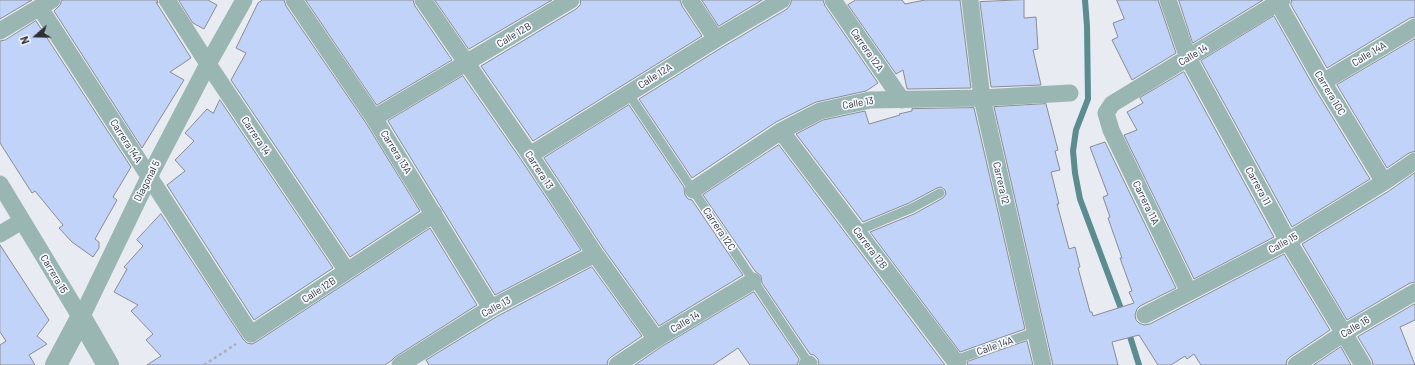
<!DOCTYPE html>
<style>
body{margin:0}
#map{position:relative;width:1415px;height:365px;overflow:hidden;background:#e8ebf1;font-family:Barlow,sans-serif}
canvas{display:block}
.north{position:absolute;left:16px;top:16px;width:40px;height:40px;-webkit-text-stroke:3px #f5f8ff;paint-order:stroke;rotate:250deg;font-size:11px;font-weight:700;line-height:16px;text-align:center;color:#2f3033}
.north::after{content:'';display:block;margin:auto;width:14px;height:18px;background:#2f3033;clip-path:polygon(50% 0,100% 100%,50% 72%,0 100%)}
</style>
<div id="map">
<canvas width="1415" height="365"></canvas>
<div class="north">N</div>
</div>
<script>
const context = document.querySelector('canvas').getContext('2d');
context.lineJoin = 'round';
function trace(path, color, width, dash) {
  context.strokeStyle = color;
  context.lineWidth = width;
  context.lineCap = dash ? 'butt' : 'round';
  context.setLineDash(dash || []);
  context.stroke(path);
}
function fillPath(path, color) {
  context.fillStyle = color;
  context.fill(path, 'evenodd');
}
function write(font, color, halo, rows, align = 'center') {
  context.font = font + ' Barlow,sans-serif';
  context.lineWidth = 3.5;
  context.setLineDash([]);
  context.textBaseline = 'middle';
  context.strokeStyle = halo;
  context.fillStyle = color;
  for (const [text, x, y, turn = 0] of rows) {
    context.save();
    context.translate(x, y);
    context.rotate((+turn || 0) * Math.PI / 180);
    context.textAlign = isNaN(turn) ? turn : align;
    if (halo) context.strokeText(text, 0, 0);
    context.fillText(text, 0, 0);
    context.restore();
  }
}
const stream = new Path2D(`
 M1085,0L1087,26L1088,99L1076,130L1073,151L1075,173L1080,199L1123,314
 M1128,330L1139,365`);
const building = new Path2D(`
 M0,0H32L0,19Z
 M62,0H157L158,3L156,2L191,58L170,72L184,80L142,148L54,11L60,5Z
 M179,0H208L217,5L204,29L193,23Z
 M263,0H284L286,6L366,123L420,211L350,257L231,80L246,53L236,48L258,3Z
 M306,0H413L415,6L452,60L377,105Z
 M435,0H552L469,49Z
 M581,0H680L682,6L702,36L533,141L481,66L576,9L580,5Z
 M702,0H762L719,26Z
 M792,0H823L825,6L878,83L866,91L816,102L776,122L692,178L639,99L721,48L787,9L790,5Z
 M856,0H902L905,4L925,0H960L971,88L907,89L903,70L896,74L848,5Z
 M1024,0V18L1036,17L1038,49L1033,50L1041,85L991,87L980,2Z
 M1117,0H1158L1176,53L1132,80L1112,40L1118,37L1113,23L1124,19Z
 M1179,0H1263L1193,43Z
 M1292,0H1415V17L1410,18L1327,68L1291,5Z
 M1274,16L1314,87L1370,179L1292,227L1201,61Z
 M36,21L131,167L113,197L117,200L95,239L99,242V248L93,257L72,242L59,228L63,225L35,191L32,193L0,143V41L5,40Z
 M1415,39V151L1409,153L1387,168L1337,85Z
 M1184,72L1274,237L1194,279L1124,135L1137,130L1127,112L1143,103L1140,98Z
 M463,76L522,161L581,250L495,295L388,121Z
 M220,100L333,268L254,320L167,185L185,171L175,160L194,141L185,133L207,109L213,113Z
 M1046,104L1058,150L1055,151L1060,170L1051,172L1059,204H1057L1069,249L1075,247L1080,267L1078,268L1090,312H1092L1093,316L1134,303L1129,292L1132,291L1120,258H1122L1108,218L1110,217L1103,197L1108,195L1090,147L1105,142L1176,288L1140,306L1137,309L1135,315L1136,320L1139,323L1144,325L1150,324L1284,254L1330,330L1290,357L1287,360L1286,365H1201L1194,354L1187,359L1185,356L1171,365H1158L1139,335L1112,342L1118,365H1053L994,107Z
 M629,105L684,187L685,195L688,199L692,200L743,275L659,326L603,248L544,158Z
 M974,108L1025,329L960,352L870,232L914,214L943,198L946,194L945,190L941,187L937,188L909,203L863,222L796,134L823,120L865,111L869,124L900,115L899,114L912,111V109Z
 M779,145L945,365H819L818,359L814,355L810,354L762,283L761,276L755,271L703,195Z
 M1415,173V282L1410,283L1347,320L1302,244L1389,191Z
 M161,214L243,339L247,343L252,344L256,342L430,228L477,305L395,357L391,361L385,365H147L161,356L146,340L153,334L131,311L138,305L114,292L127,269L124,267L143,246L137,240Z
 M0,245L49,320L37,336L47,344L29,355L35,365H0V345L6,341L0,332Z
 M592,267L642,336L611,357L608,360L607,365H429L426,360L496,317Z
 M754,292L799,359L797,365H750L738,348L713,365H635L661,347Z
 M1415,304V320L1400,327L1415,365H1373L1372,360L1358,337Z
 M1027,341L1033,365H968L967,362Z
 M1341,347L1351,365H1314Z`);
const path = new Path2D(`
 M204,365L236,344`);
const service = new Path2D(`
 M628,93L810,365
 M857,231L912,208L940,193
 M955,360L1035,332`);
const minor = new Path2D(`
 M167,0L208,64L347,271
 M294,0L374,118L491,308
 M423,0L530,155L595,254L656,339
 M690,0L716,39
 M833,0L902,100
 M970,0L982,98L1043,365
 M1168,0L1188,58L1288,241L1363,365
 M1278,3L1323,82L1384,182
 M40,8L251,334L434,214
 M0,31L52,0
 M1323,82L1415,27
 M374,118L571,0
 M781,131L958,365
 M530,155L716,39L782,0
 M0,184L81,318
 M693,190L781,131L820,111L870,100L982,98L1070,93
 M0,234L22,221
 M1189,292L1111,130L1106,113L1112,104L1282,0
 M1145,315L1288,241L1384,182L1415,161
 M81,318L149,177L208,64L244,0
 M400,365L491,308L595,254
 M617,365L656,339L753,281
 M807,365L809,364
 M1296,365L1344,333L1415,292`);
const tertiary = new Path2D(`
 M81,318L108,365
 M56,365L81,318`);
const streetNames = [
 ["Calle 12B",514,35,-31],
 ["Carrera 12A",867,50,55],
 ["Calle 14A",1369,54,-31],
 ["Calle 14",1193,55,-31],
 ["Calle 12A",655,76,-32],
 ["Carrera 10C",1330,93,59],
 ["Calle 13",858,103,-10],
 ["Carrera 14",256,136,56],
 ["Carrera 14A",126,141,57],
 ["Carrera 13A",396,152,58],
 ["Carrera 13",539,170,57],
 ["Diagonal 5",147,181,-63],
 ["Carrera 12",1001,183,77],
 ["Carrera 11",1258,186,61],
 ["Carrera 11A",1146,203,64],
 ["Carrera 12C",719,229,56],
 ["Calle 15",1283,243,-29],
 ["Carrera 12B",870,248,53],
 ["Carrera 15",54,274,59],
 ["Calle 12B",319,290,-33],
 ["Calle 13",496,307,-29],
 ["Calle 14",685,322,-31],
 ["Calle 16",1355,327,-31],
 ["Calle 14A",995,346,-19]
];
trace(stream, '#5b8c90', 6);
fillPath(building, '#c1d3f9');
trace(building, '#8a8c92', 1);
trace(path, '#acaeb3', 2.5, [3, 3]);
trace(service, '#9ab6b2', 9);
trace(minor, '#9ab6b2', 17);
trace(tertiary, '#9ab6b2', 22);
write('10px', '#2f3033', '#f5f8ff', streetNames);
</script>
